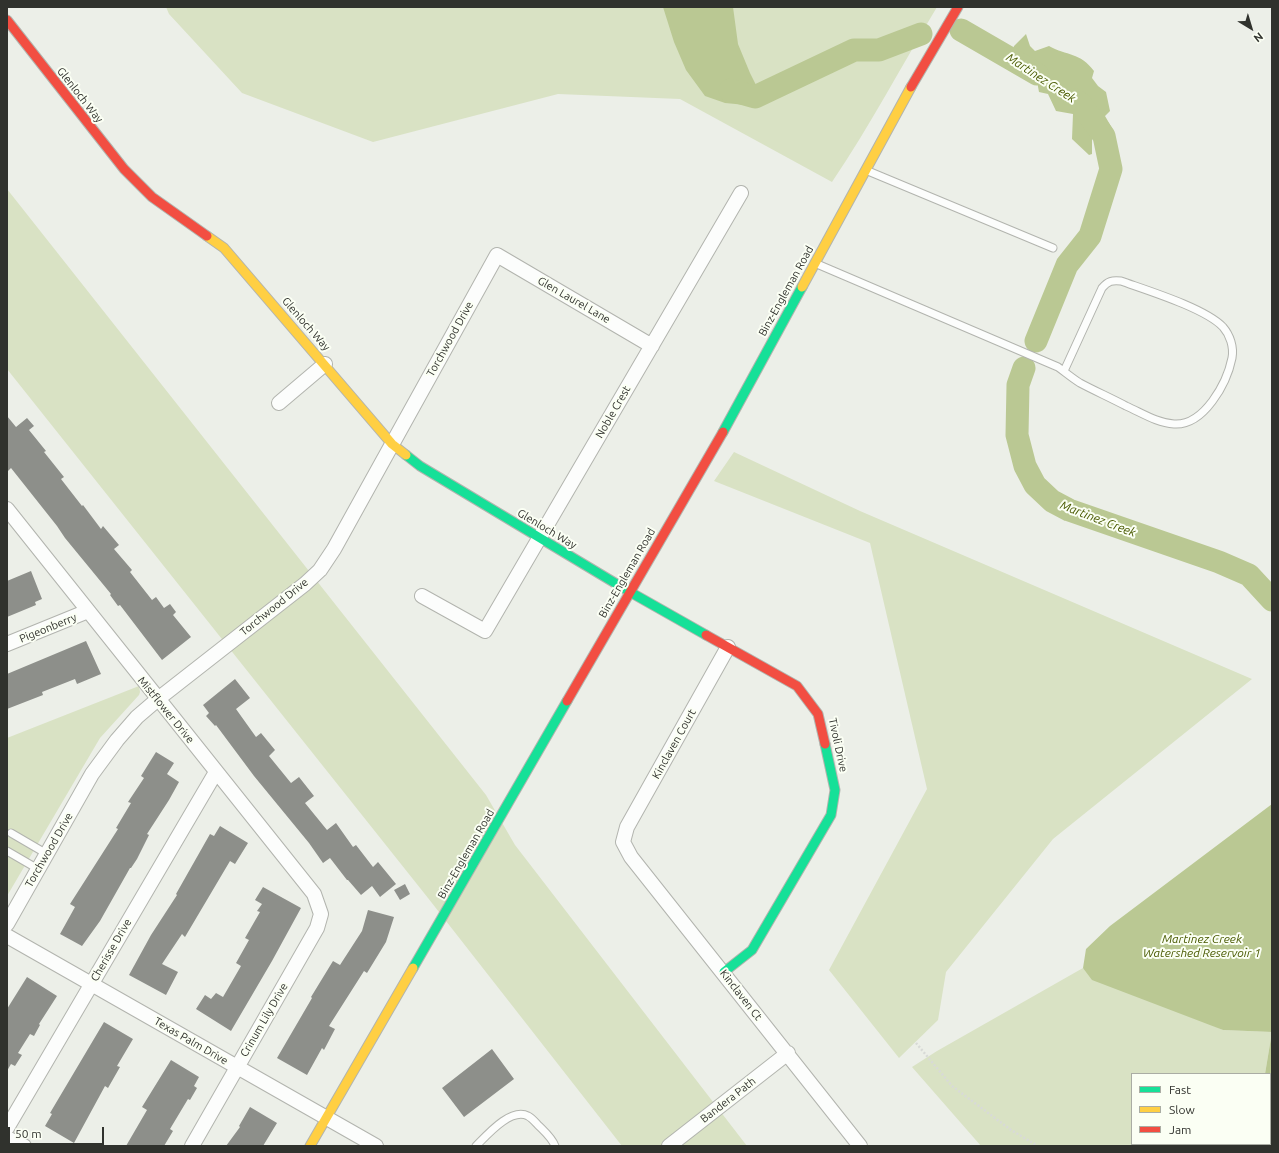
<!DOCTYPE html>
<style>
body{margin:0}
#map{position:relative;width:1279px;height:1153px;overflow:hidden;background:#ecefe8;font-family:Ubuntu,sans-serif}
canvas{display:block}
.frame{position:absolute;inset:0;border:8px solid #30322d;pointer-events:none}
.legend{position:absolute;left:1131px;top:1073px;width:140px;height:72px;box-sizing:border-box;background:#fbfff4;border:1px solid #aaada4;margin:0;padding:5px 7px;list-style:none;font-size:12px;color:#30322d}
.legend li{display:flex;align-items:center;gap:8px;height:20px}
.legend b{width:20px;border:1px solid #aaada4}
.north{position:absolute;left:1231px;top:8px;width:40px;height:40px;-webkit-text-stroke:3px #fbfff4;paint-order:stroke;rotate:142deg;font-size:11px;font-weight:700;line-height:16px;text-align:center;color:#30322d}
.north::after{content:'';display:block;margin:auto;width:14px;height:18px;background:#30322d;clip-path:polygon(50% 0,100% 100%,50% 72%,0 100%)}
.scale{position:absolute;left:8px;top:1127px;width:96px;height:18px;box-sizing:border-box;border:2px solid #30322d;border-top:0;padding-left:5px;font-size:12px;line-height:14px;white-space:nowrap;color:#30322d;-webkit-text-stroke:3px #fbfff4;paint-order:stroke}
</style>
<div id="map">
<canvas width="1279" height="1153"></canvas>
<div class="frame"></div>
<ul class="legend">
<li><b style="height:5px;background:#16e098"></b>Fast</li>
<li><b style="height:5px;background:#ffcf43"></b>Slow</li>
<li><b style="height:5px;background:#f24e42"></b>Jam</li>
</ul>
<div class="north">N</div>
<div class="scale">50 m</div>
</div>
<script>
const context = document.querySelector('canvas').getContext('2d');
context.lineJoin = 'round';
function fillPath(path, color) {
  context.fillStyle = color;
  context.fill(path, 'evenodd');
}
function trace(path, color, width, dash) {
  context.strokeStyle = color;
  context.lineWidth = width;
  context.lineCap = dash ? 'butt' : 'round';
  context.setLineDash(dash || []);
  context.stroke(path);
}
function write(font, color, halo, rows, align = 'center') {
  context.font = font + ' Ubuntu,sans-serif';
  context.lineWidth = 4;
  context.setLineDash([]);
  context.textBaseline = 'middle';
  context.strokeStyle = halo;
  context.fillStyle = color;
  for (const [text, x, y, turn = 0] of rows) {
    context.save();
    context.translate(x, y);
    context.rotate((+turn || 0) * Math.PI / 180);
    context.textAlign = isNaN(turn) ? turn : align;
    if (halo) context.strokeText(text, 0, 0);
    context.fillText(text, 0, 0);
    context.restore();
  }
}
const green = new Path2D(`
 M166,7H937C902,65 870,126 832,182L680,99L558,94L373,142L242,93L169,14Z
 M7,189L486,795L515,845L747,1146H622L428,898L7,369Z
 M734,452L860,511L1252,679L1053,839L946,972L938,1020L899,1058L829,970L927,789L870,543L714,481Z
 M139,686L140,692L139,695L100,738L7,896V738Z
 M1083,968L1223,1030L1272,1032L1265,1074H1132V1144H1253V1146H981L912,1067L937,1051Z`);
const water = new Path2D(`
 M663,7H733L738,44L750,73L761,95L746,105L725,103L705,96L686,70L674,42Z
 M1026,34L1030,46L1035,51L1049,46C1067,56 1080,52 1094,71L1092,78L1098,86L1106,92L1110,111L1105,116L1112,128L1116,148L1105,124L1092,123V154L1089,155L1072,139L1073,114L1056,111L1048,94L1039,92L1036,76L1009,61L1014,46Z
 M1272,804V1146H1253V1144H1270V1074H1265L1272,1032L1223,1030L1092,980L1083,968L1086,949L1110,926Z`);
const river = new Path2D(`
 M961,30L1037,74
 M730,90L755,97L854,50H879L921,34
 M1036,341L1067,265L1090,236L1111,169L1104,136L1080,103L1075,100
 M1024,368L1018,385L1017,435L1025,466L1035,485L1052,501L1069,510L1219,562L1249,575L1272,600`);
const building = new Path2D(`
 M7,416L16,427L27,418L34,426L29,430L46,451L44,452L64,477L61,479L82,506L83,505L101,529L103,526L119,545L114,549L132,570L130,572L152,600L156,597L164,608L170,604L176,612L173,615L191,637L162,660L120,605L118,606L110,595L111,594L65,538L57,526L11,468L7,472Z
 M31,571L42,599L35,602L36,605L7,617V581Z
 M86,641L101,674L77,684L75,679L42,692L43,695L7,709V674Z
 M235,679L250,698L236,709L256,737L261,733L275,750L269,756L291,783L299,777L314,796L305,803L327,830L336,823L353,847L356,845L373,867L378,862L396,884L380,897L372,886L361,895L348,880H347L330,858L323,863L309,843L254,776L216,725L215,726L206,716L209,713L203,705Z
 M156,752L174,763L167,774L179,782L169,800L147,834L149,835L137,859L131,868H130L100,921L82,946L60,934L75,907L70,904L118,829L116,828L131,803L128,802L144,778L141,776Z
 M220,826L248,843L235,864L230,861L185,937L182,934L162,964L178,972L166,995L129,975L151,935L177,895L176,894L210,834L214,836Z
 M405,884L410,894L400,900L394,890Z
 M263,887L301,908L272,961L231,1031L196,1009L205,995L211,999L216,993L223,997L241,966L236,963L249,940L245,938L260,912L257,911L262,904L255,900Z
 M368,910L394,917L386,942L367,973L364,971L329,1026L335,1029L324,1050L322,1048L307,1075L277,1058L312,998L311,997L333,961L340,965L362,931Z
 M27,977L57,996L39,1024L40,1025L34,1036L30,1034L18,1053L22,1055L15,1066L11,1064L7,1071V1009Z
 M104,1022L133,1039L117,1066L120,1067L108,1088L105,1086L74,1143L45,1126L52,1114L50,1113Z
 M492,1049L514,1079L464,1117L442,1088Z
 M171,1060L199,1077L194,1086L197,1088L190,1100L188,1099L170,1129L173,1131L164,1146H126L147,1110L142,1107Z
 M250,1107L277,1123L263,1146H226L240,1127L239,1126Z`);
const path = new Path2D(`
 M916,1043L952,1086L1011,1130L1038,1146`);
const lane = new Path2D(`
 M868,171L1053,248
 M817,264L1058,367C1065,372 1072,378 1080,383C1095,391 1111,398 1126,406C1142,413 1157,423 1174,424C1204,426 1227,383 1232,358C1234,347 1230,335 1223,327C1205,308 1146,290 1121,281C1112,280 1108,281 1102,288L1064,371
 M11,833L47,854
 M7,851L38,869
 M476,1146C487,1135 511,1107 528,1116C532,1118 536,1123 539,1126C545,1132 552,1138 555,1146`);
const street = new Path2D(`
 M279,403L325,364
 M7,509L314,894L321,914L317,928L192,1146
 M422,596L485,631L741,193
 M7,644L88,611
 M728,647L627,827L623,842L631,857L860,1146
 M7,924L92,774L117,740L137,717L158,699L305,584L320,570L334,549L497,255L652,346
 M7,936L376,1146
 M7,1128L216,772
 M7,1138L24,1146
 M669,1146L788,1053`);
const fast = new Path2D(`
 M723,432L802,287
 M406,455L420,466L630,592L706,635
 M413,968L567,701
 M724,972L752,950L831,815L835,790L825,744`);
const slow = new Path2D(`
 M207,236L224,248L392,444L406,455
 M802,287L911,87
 M310,1146L413,968`);
const jam = new Path2D(`
 M7,20L124,169L152,197L207,236
 M911,87L958,7
 M706,635L797,686L818,714L825,744
 M567,701L723,432`);
const streetNames = [
 ["Glenloch Way",80,95,52],
 ["Binz-Engleman Road",786,291,-61],
 ["Glen Laurel Lane",574,300,30],
 ["Glenloch Way",306,324,49],
 ["Torchwood Drive",450,339,-61],
 ["Noble Crest",613,412,-60],
 ["Glenloch Way",547,529,31],
 ["Binz-Engleman Road",627,573,-60],
 ["Torchwood Drive",274,607,-39],
 ["Pigeonberry",48,628,-22],
 ["Mistflower Drive",166,710,51],
 ["Kinclaven Court",674,744,-61],
 ["Tivoli Drive",838,745,78],
 ["Torchwood Drive",49,850,-60],
 ["Binz-Engleman Road",466,854,-60],
 ["Cherisse Drive",111,950,-60],
 ["Kinclaven Ct",741,995,52],
 ["Crinum Lily Drive",264,1020,-60],
 ["Texas Palm Drive",191,1041,30],
 ["Bandera Path",728,1100,-38]
];
const waterNames = [
 ["Martinez Creek",1041,78,33],
 ["Martinez Creek",1098,519,21],
 ["Martinez Creek",1202,939],
 ["Watershed Reservoir 1",1202,953]
];
fillPath(green, '#d9e2c4');
fillPath(water, '#bac893');
trace(river, '#bac893', 23);
fillPath(building, '#8d8f8a');
trace(lane, '#b2b4ae', 9);
trace(street, '#b2b4ae', 16);
trace(fast, '#b2b4ae', 11);
trace(slow, '#b2b4ae', 11);
trace(jam, '#b2b4ae', 11);
trace(path, '#d8dad7', 2.5, [2, 2]);
trace(lane, '#fcfdfc', 7);
trace(street, '#fcfdfc', 14);
trace(fast, '#16e098', 9);
trace(slow, '#ffcf43', 9);
trace(jam, '#f24e42', 9);
write('11px', '#30322d', '#fbfff4', streetNames);
write('italic 12px', '#495a01', '#fbfff4', waterNames);
</script>
